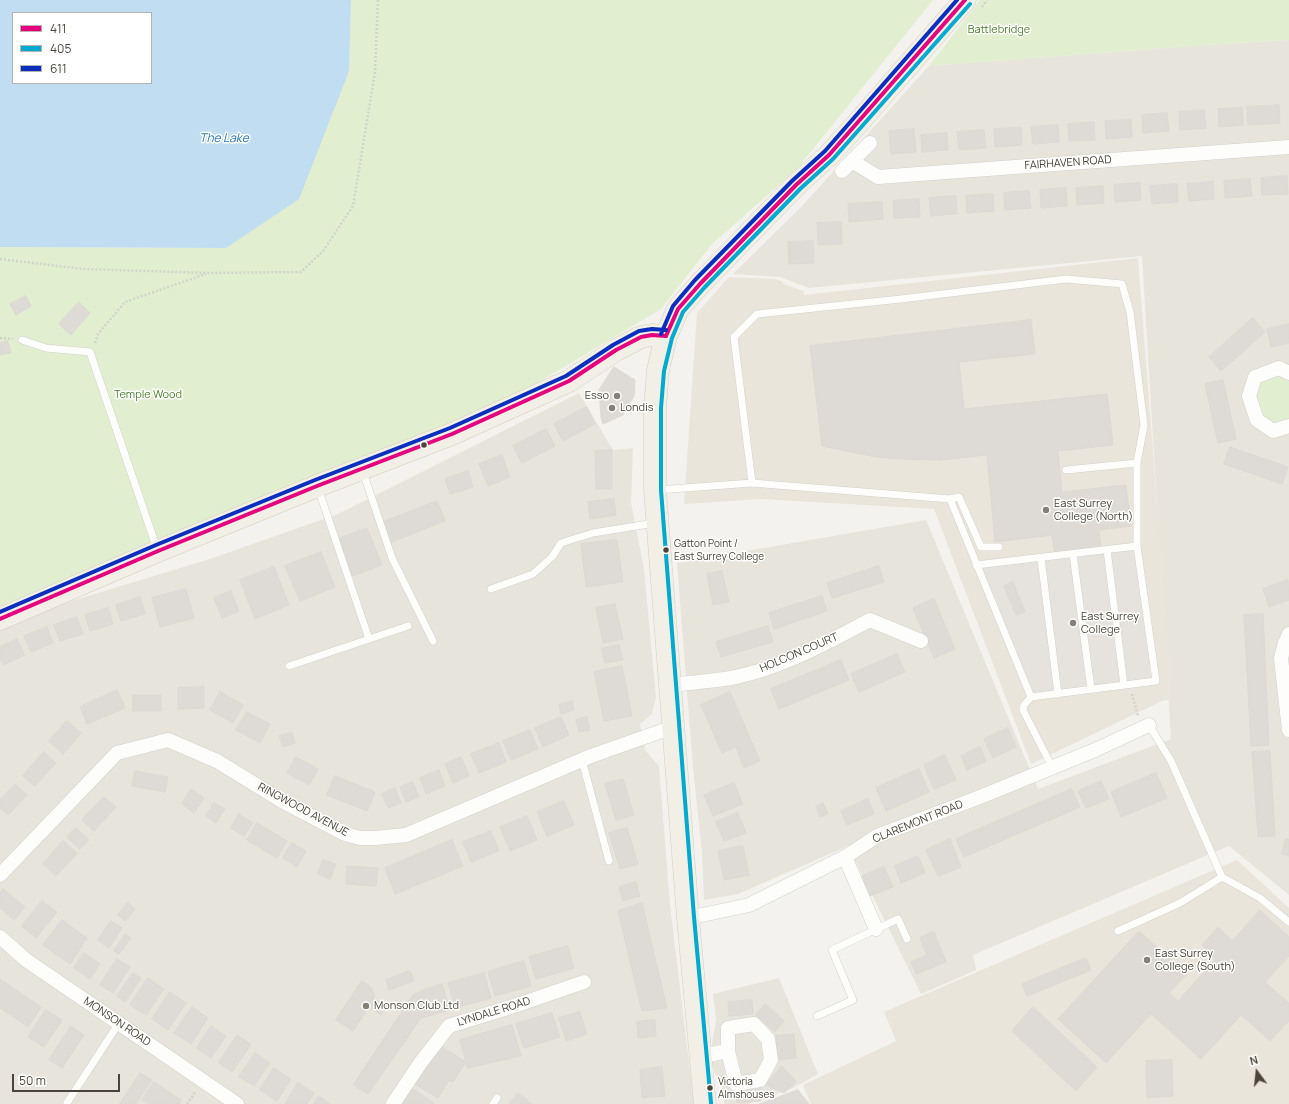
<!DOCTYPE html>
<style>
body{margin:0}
#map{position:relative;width:1289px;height:1104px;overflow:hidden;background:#f4f2ee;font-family:Manrope,sans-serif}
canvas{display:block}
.legend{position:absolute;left:12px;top:12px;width:140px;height:72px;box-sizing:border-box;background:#fff;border:1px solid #b7b4b0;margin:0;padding:5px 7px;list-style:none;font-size:12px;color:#4b4439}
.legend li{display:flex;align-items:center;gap:8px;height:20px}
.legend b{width:20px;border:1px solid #b7b4b0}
.north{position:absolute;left:1237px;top:1052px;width:40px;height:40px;-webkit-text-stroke:3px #fff;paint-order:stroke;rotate:345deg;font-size:11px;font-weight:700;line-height:16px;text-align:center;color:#4b4439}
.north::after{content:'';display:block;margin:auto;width:14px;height:18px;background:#4b4439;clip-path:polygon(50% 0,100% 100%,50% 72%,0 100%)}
.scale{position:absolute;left:12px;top:1074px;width:108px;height:18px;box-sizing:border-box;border:2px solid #4b4439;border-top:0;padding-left:5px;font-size:12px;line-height:14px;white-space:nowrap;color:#4b4439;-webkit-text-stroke:3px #fff;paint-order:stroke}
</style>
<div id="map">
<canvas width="1289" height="1104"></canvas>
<ul class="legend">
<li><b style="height:5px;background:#e5007d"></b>411</li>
<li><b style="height:5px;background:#00a9ce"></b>405</li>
<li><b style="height:5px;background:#0a2ebe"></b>611</li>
</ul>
<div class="north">N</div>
<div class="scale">50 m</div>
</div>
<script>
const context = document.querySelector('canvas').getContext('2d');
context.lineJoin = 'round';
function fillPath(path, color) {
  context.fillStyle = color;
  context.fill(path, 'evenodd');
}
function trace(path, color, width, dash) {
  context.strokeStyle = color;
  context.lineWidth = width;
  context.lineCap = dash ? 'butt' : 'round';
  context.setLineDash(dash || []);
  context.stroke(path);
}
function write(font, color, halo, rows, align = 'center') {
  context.font = font + ' Manrope,sans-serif';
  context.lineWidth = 3;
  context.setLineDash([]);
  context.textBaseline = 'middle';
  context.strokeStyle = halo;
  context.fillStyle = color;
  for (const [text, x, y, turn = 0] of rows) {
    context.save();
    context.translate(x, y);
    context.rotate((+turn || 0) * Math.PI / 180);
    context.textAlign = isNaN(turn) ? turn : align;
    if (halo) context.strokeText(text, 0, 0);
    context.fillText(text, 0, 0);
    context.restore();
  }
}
const residential = new Path2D(`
 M1289,40V895L1229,846L973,955L976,970L921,994L848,846L738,894L704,900L702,852L693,768L677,563L926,520L1038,789L1171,739L1142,256L809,288L780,277L733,274L803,205L929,66L1219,44Z
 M579,393L613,450L633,448L631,503L644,569L656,697L652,714L640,724L645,750L659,766L670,905L694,1104H0V630L55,606L210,559L338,514Z
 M779,978L818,1074L793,1088L748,1104H724L723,1089L717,1079L710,1057L716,1019L713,994Z`);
const education = new Path2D(`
 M1138,258L1172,699L1162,701L1031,764L934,509L761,499L684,504L697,313L729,277L775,279L783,282V284L804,291V295Z
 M1237,860L1289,908V1104H811L803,1085L896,1041L884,1012Z`);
const green = new Path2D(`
 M351,0H933L797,169L711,245L661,309L452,434L0,619V247L226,248L349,72Z
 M980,0H1289V40L1219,44L929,66Z
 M1275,376L1280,377L1289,381V417C1276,425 1271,422 1259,414L1255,389L1260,382Z`);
const parking = new Path2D(`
 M1135,549L1151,679L1033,695L979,567Z`);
const water = new Path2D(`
 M0,0H351L349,71L299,199L226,248L0,247ZM13,13H151V83H13Z`);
const building = new Path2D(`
 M1279,105L1280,123L1248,125L1247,107Z
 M1242,108L1243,125L1219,127L1218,109Z
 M1204,110L1206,128L1180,130L1179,112Z
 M1167,113L1169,131L1143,133L1142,115Z
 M1131,120L1132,137L1106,139L1105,121Z
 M1094,122L1095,140L1069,141L1068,124Z
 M1058,125L1059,142L1033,144L1031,127Z
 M1021,128L1022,145L995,147L994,129Z
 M914,129L916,152L891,154L889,131Z
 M984,130L986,148L959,150L957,132Z
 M947,133L948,150L922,152L921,135Z
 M1287,176L1288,194L1262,195L1261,178Z
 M1250,179L1252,196L1225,198L1224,181Z
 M1213,182L1214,199L1189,201L1187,184Z
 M1140,183L1141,200L1115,202L1114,185Z
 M1177,184L1178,202L1152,204L1150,186Z
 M1103,186L1104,203L1077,205L1076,188Z
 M1066,188L1067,206L1041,208L1040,190Z
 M1029,191L1031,208L1005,210L1004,193Z
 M993,194L994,211L967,213L966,196Z
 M956,196L957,214L931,216L929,198Z
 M919,199L920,217L894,218L893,201Z
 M882,202L883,219L849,222L848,204Z
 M841,222L842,244L818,245L817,223Z
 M813,241L814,263L789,264L788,242Z
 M26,296L31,306L16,315L10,304Z
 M79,302L90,313L71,335L59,324Z
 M1253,318L1265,332L1221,371L1209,357Z
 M1031,320L1035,354L959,362L964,409L1107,394L1113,445L1058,451L1062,492L1126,485L1131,526L1099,530L1101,549L1055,554L1052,535L995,542L987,455L940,460L903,459L876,457L822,446L810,346Z
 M1289,324V343L1271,347L1267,329Z
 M8,341L11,353L0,355V343Z
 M614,367L635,380L634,396L623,415L603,424L601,417L599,390Z
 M1223,380L1236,439L1218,443L1205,384Z
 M587,407L595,424L563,441L554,424Z
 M546,429L555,446L522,463L513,446Z
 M1230,447L1288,467L1282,484L1224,464Z
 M612,450V489H596L595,451Z
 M502,455L510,477L488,486L479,464Z
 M468,471L473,487L450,494L445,479Z
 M614,499L616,515L590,519L588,502Z
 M437,501L445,521L389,543L381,523Z
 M367,528L382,565L353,576L338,539Z
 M617,540L623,582L586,587L581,544Z
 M321,552L335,587L300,601L285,566Z
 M879,566L884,582L832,598L827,583Z
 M274,567L289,605L255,619L240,580Z
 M722,571L729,602L713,605L707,574Z
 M1288,580L1289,600L1269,607L1263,589Z
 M1013,582L1025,612L1016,615L1004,586Z
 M186,589L194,618L160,627L152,598Z
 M231,591L239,611L222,618L214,598Z
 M822,596L827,611L774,629L769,613Z
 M140,597L145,614L121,621L116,605Z
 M934,599L955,649L934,658L913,608Z
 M615,604L623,639L603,643L596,608Z
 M108,608L113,624L90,631L85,615Z
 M1263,614L1269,745L1251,746L1244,615Z
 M77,617L83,634L60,641L54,625Z
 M768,626L773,642L721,657L716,642Z
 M47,627L53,643L31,652L24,636Z
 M17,639L25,655L3,665L0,659V647Z
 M619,645L623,660L605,663L602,649Z
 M897,654L905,672L859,692L851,674Z
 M841,660L849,680L779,709L771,689Z
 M622,666L632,716L604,721L594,672Z
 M204,687V708L178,709V688Z
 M117,690L125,708L87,724L80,707Z
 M220,692L243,705L233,723L210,710Z
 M730,692L760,761L744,768L736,747L722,753L701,705Z
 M133,695H161V711H133Z
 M572,701L574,710L561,714L559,705Z
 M247,712L270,724L260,743L236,730Z
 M561,717L569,735L543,747L535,728Z
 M587,717L590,730L579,732L576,720Z
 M67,721L81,733L63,754L49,741Z
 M1008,728L1016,747L993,758L984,739Z
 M530,730L538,749L511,760L503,741Z
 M292,733L295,743L283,747L279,736Z
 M499,743L506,762L479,773L471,754Z
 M980,747L986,761L967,770L961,756Z
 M1270,751L1275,836L1258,837L1252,752Z
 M44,752L56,763L35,786L23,776Z
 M945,755L956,780L934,789L924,765Z
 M296,757L318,769L309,785L287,773Z
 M461,757L469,776L453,783L445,764Z
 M919,769L929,792L886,811L876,788Z
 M439,770L445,786L426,794L420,778Z
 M135,771L168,777L165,792L132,786Z
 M1156,773L1167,798L1121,817L1111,792Z
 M335,776L375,792L367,811L327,795Z
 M623,779L634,815L616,820L605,784Z
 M1101,781L1109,799L1086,808L1078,791Z
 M413,782L419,797L406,802L400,787Z
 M734,783L743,804L713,816L704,795Z
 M15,784L27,795L8,815L0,808V800Z
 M395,788L401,803L388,808L382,794Z
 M191,789L204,798L194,813L182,804Z
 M1072,789L1080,807L964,857L956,839Z
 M104,797L116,807L94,831L82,820Z
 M868,799L874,814L847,825L841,811Z
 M564,801L574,825L547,836L537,812Z
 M214,803L225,809L216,823L206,816Z
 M823,803L828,814L820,817L816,806Z
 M738,813L746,833L724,841L716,822Z
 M239,814L253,823L244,836L231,828Z
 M527,816L537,840L510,851L500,827Z
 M257,823L287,841L277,858L247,840Z
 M76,828L89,840L80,849L67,837Z
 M627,828L638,864L620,869L609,833Z
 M491,831L499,851L471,862L463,842Z
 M950,839L961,867L938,876L926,850Z
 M1286,839H1289V856L1282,854Z
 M452,840L463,866L395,894L385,868Z
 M63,841L77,853L56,876L43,864Z
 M292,843L306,851L297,867L283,858Z
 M743,846L749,875L724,880L718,851Z
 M918,856L925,873L901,883L895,866Z
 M323,860L336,864L330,879L318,874Z
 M347,866L378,868L376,886L346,884Z
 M884,867L893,887L870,896L862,876Z
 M636,882L640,896L623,901L619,887Z
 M3,889L25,907L14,920L0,908V893Z
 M42,901L57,912L36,938L22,926Z
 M128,903L135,909L125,921L118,915Z
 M642,903L667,1008L642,1011L618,911Z
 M1260,910L1289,937V956L1265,982L1289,1003V1021L1270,1041L1241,1015L1201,1059L1151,1014L1106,1063L1058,1019L1139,931L1187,974L1169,993L1178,1001L1216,959L1202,945L1218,927L1232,941Z
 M62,920L87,938L70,964L43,945Z
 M111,921L122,928L109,948L98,940Z
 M934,932L946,962L916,974L911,962L927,955L920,938Z
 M125,934L131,938L119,954L114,951Z
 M568,946L574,968L536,979L529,957Z
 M84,953L100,964L90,979L74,968Z
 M1086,958L1091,970L1027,996L1022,984Z
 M117,959L130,967L113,993L100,985Z
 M524,961L531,986L495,996L488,972Z
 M410,971L414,981L389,990L386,980Z
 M133,973L141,978L125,1002L117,996Z
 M484,973L491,998L455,1008L448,983Z
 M148,978L164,989L146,1015L130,1005Z
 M0,979L41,1007L28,1027L0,1008Z
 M362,981L370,986L374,995V1000L388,1004L381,1015L369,1007L353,1031L336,1020Z
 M442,984L450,1010L421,1018L368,1094L353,1085L413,995L423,990Z
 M170,992L186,1003L168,1030L152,1019Z
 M752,1000L753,1014L729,1016L728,1002Z
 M765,1004L784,1021L775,1032L756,1015Z
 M192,1007L208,1018L191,1044L174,1033Z
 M1033,1007L1097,1067L1076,1091L1012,1031Z
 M46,1010L62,1020L44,1047L28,1037Z
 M580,1012L587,1034L566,1041L559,1018Z
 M552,1013L560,1037L524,1048L516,1024Z
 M655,1020L656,1036L638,1038L637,1022Z
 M512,1025L521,1056L467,1068L466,1062L453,1082L449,1080L438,1098L415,1084L442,1047L466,1062L460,1040Z
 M71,1026L84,1035L62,1068L49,1060Z
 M211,1026L226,1036L211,1058L197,1048Z
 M794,1034L796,1058L778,1060L776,1036Z
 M237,1035L251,1044L232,1072L219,1063Z
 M255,1053L270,1063L254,1086L239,1077Z
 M1172,1060L1173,1096L1147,1098L1146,1061Z
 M782,1066L796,1082L784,1093L766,1085Z
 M662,1067L665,1096L642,1098L640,1070Z
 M274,1068L291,1079L277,1101L260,1090Z
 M140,1073L152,1080L136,1104H120Z
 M154,1082L181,1100L179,1104H148L142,1100Z
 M298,1083L314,1093L307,1104H285Z
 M760,1087L761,1101L737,1103L735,1089Z
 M412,1088L435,1104H402Z
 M798,1090L809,1104H760Z
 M518,1093L532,1104H509Z
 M319,1096L330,1104H314Z`);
const path = new Path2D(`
 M982,7L987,0
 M0,259L83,269L209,273L301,272L323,251L353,206L375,72L378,0
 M0,338L13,339
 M95,343L98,334L125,302L206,274
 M1132,694L1138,716
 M187,1104L196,1091`);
const lane = new Path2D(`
 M22,340L46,348L90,352L157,549
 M1066,470L1137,463V546
 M363,472L392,558L433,641
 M752,483L734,337L757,314L901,299L1066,279L1122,284L1130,312L1144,425L1137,463
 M318,488L369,639
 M658,490L752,483L950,499L1031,697L1156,681L1137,546L976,565
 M950,499L959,497L981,547H999
 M1107,550L1124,685
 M1073,554L1091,689
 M1041,558L1058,694
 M491,589L533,574L552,557L561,543L593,533L655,523
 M289,666L408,626
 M1031,697L1024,705L1023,710L1052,767
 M1149,725L1171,761L1222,877L1260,898L1289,922
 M582,760L609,861
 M1118,931L1180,903L1222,877
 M817,1016L853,1000L832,950L898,919L907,939
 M67,1103L119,1023
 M493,1104L497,1098`);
const street = new Path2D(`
 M852,161L878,177L1289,147
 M842,171L870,143
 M1289,373L1279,368L1255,377L1249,396L1257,420L1273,431L1289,426
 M1289,634L1285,643L1281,658L1289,730
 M670,685C690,683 711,681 731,678C780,669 826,643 870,620L921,641
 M845,857L876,929
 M0,875L117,753L168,740L217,761L282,801L345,834L360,838H375L406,835L591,756L673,727
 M688,918L749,905L845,857L877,836L980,797L1095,750L1149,725
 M0,937L26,960L237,1104
 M701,1056L728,1051L736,1084L760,1080L771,1060L768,1039L754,1024L728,1028V1051
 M393,1104L421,1062L449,1026L520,1004L584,982`);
const primary = new Path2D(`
 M0,619L158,551L317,486L452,434L569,381L616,350L641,337L652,335L666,336
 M705,1104L688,918L655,490V408L658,370L666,336L678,309L700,284L796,185L829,155L858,123L965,0`);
const bus1 = new Path2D(`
 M666,336L678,309L700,284L796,185L829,155L965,0
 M0,619L158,551L317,486L452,434L569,381L616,350L641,337L652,335L666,336`);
const bus2 = new Path2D(`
 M711,1103L694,917L661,490V408L664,371L672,338L683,312L704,288L800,189L833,159L970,4`);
const bus3 = new Path2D(`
 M661,334L673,306L695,280L792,181L825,151L957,0
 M0,612L156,545L315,480L450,428L566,376L613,345L639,331L652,329L666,330`);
const markers = [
 [617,396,4,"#868178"],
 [612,408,4,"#868178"],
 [424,445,3.5,"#4b4439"],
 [1046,510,4,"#868178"],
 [666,550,3.5,"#4b4439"],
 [1073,623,4,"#868178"],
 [1147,960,4,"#868178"],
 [366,1006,4,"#868178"],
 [710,1088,3.5,"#4b4439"]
];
const busNames = [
 ["Gatton Point /",674,544],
 ["East Surrey College",674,557],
 ["Victoria",718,1082],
 ["Almshouses",718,1095]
];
const parkNames = [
 ["Battlebridge",999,30],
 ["Temple Wood",148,395]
];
const streetNames = [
 ["FAIRHAVEN ROAD",1068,163,-4],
 ["HOLCON COURT",799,653,-23],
 ["RINGWOOD AVENUE",303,810,28],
 ["CLAREMONT ROAD",918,822,-22],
 ["LYNDALE ROAD",494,1012,-17],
 ["MONSON ROAD",117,1022,34]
];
const poiNames = [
 ["Esso",609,396,"right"],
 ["Londis",620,408],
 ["East Surrey",1054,504],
 ["College (North)",1054,517],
 ["East Surrey",1081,617],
 ["College",1081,630],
 ["East Surrey",1155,954],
 ["College (South)",1155,967],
 ["Monson Club Ltd",374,1006]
];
const waterNames = [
 ["The Lake",224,139]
];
fillPath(residential, '#e7e4dc');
fillPath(education, '#eae5da');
fillPath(green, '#e1eecf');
fillPath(parking, '#e6e3df');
fillPath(water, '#c0ddf1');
fillPath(building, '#dedbd6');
trace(building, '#dcd9d4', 1);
trace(lane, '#d2d0cb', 8);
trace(street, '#d2d0cb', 15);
trace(primary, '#d6cebb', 23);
trace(path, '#d3d2cc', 2.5, [2, 2]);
trace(lane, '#fdfdfc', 7);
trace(street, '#fdfdfc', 14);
trace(primary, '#f2efe6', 22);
trace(bus1, '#e5007d', 4);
trace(bus2, '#00a9ce', 4);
trace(bus3, '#0a2ebe', 4);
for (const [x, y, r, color] of markers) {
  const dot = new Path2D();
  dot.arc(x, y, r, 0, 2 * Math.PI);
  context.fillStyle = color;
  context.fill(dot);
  trace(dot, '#fff', 1.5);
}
write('10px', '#4b4439', '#fff', busNames, 'left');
write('11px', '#4a7f2a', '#fff', parkNames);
write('11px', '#4b4439', '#fff', streetNames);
write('11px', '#4b4439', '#fff', poiNames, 'left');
write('italic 12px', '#2e7ab2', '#fff', waterNames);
</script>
